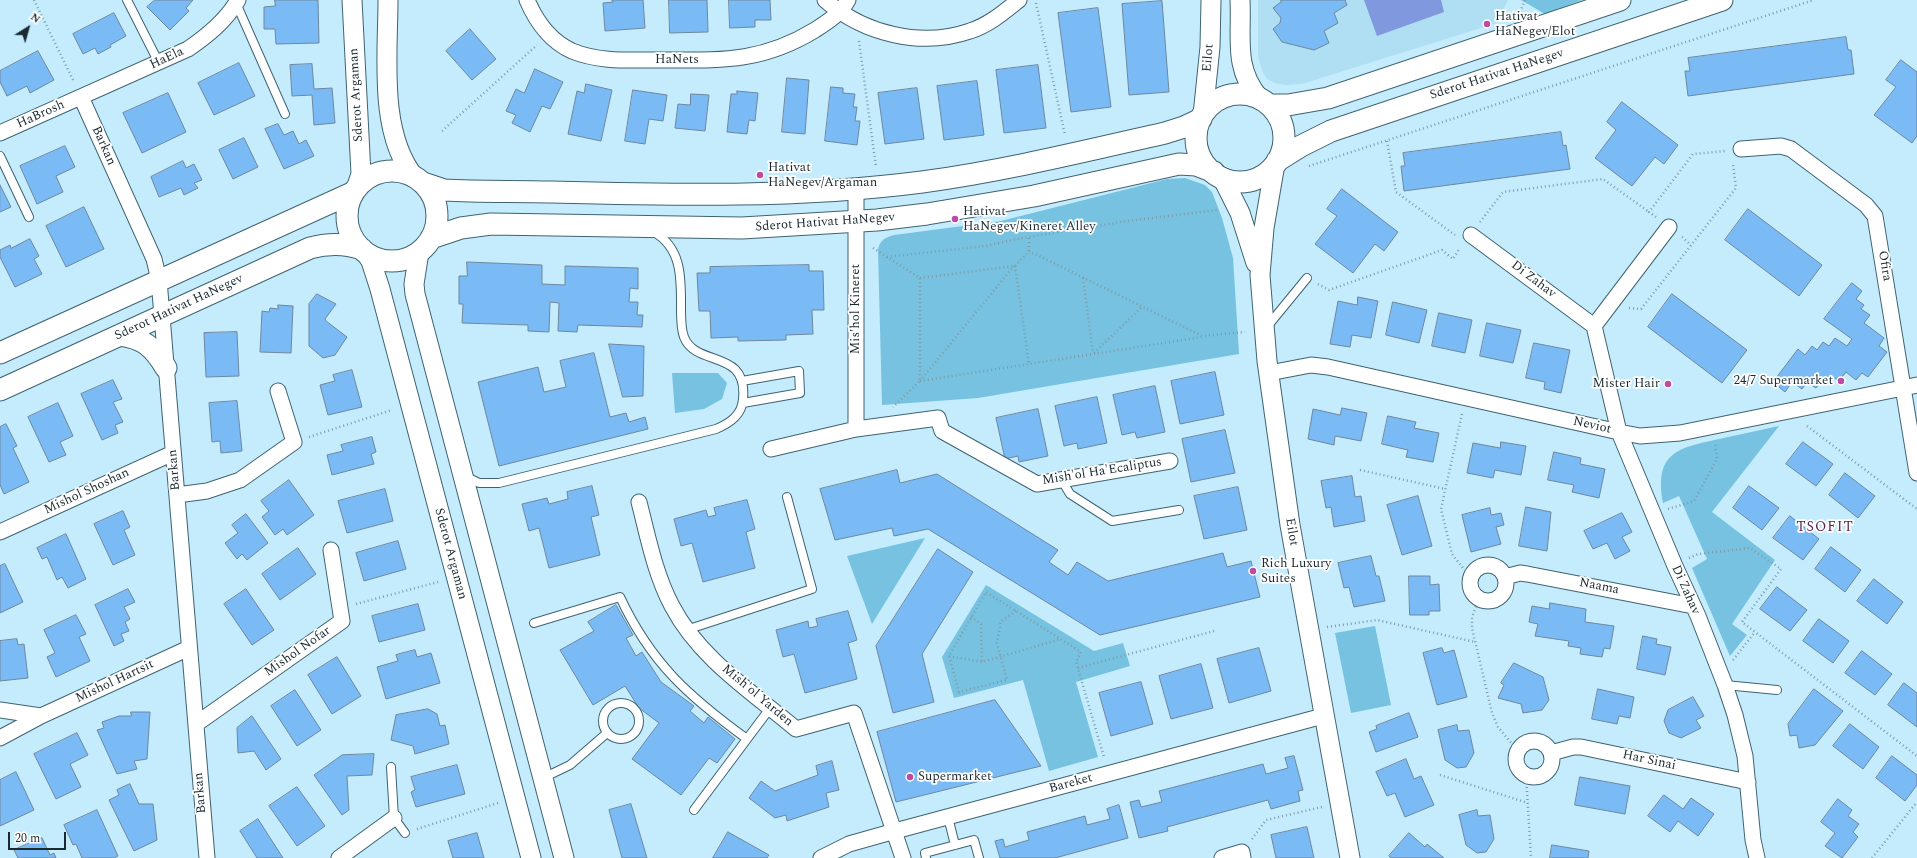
<!DOCTYPE html>
<style>
body{margin:0}
#map{position:relative;width:1917px;height:858px;overflow:hidden;background:#c4ecfd;font-family:Spectral,serif}
canvas{display:block}
.north{position:absolute;left:8px;top:8px;width:40px;height:40px;-webkit-text-stroke:3px #fff;paint-order:stroke;rotate:37deg;font-size:11px;font-weight:700;line-height:16px;text-align:center;color:#1b2a30}
.north::after{content:'';display:block;margin:auto;width:14px;height:18px;background:#1b2a30;clip-path:polygon(50% 0,100% 100%,50% 72%,0 100%)}
.scale{position:absolute;left:8px;top:832px;width:58px;height:18px;box-sizing:border-box;border:2px solid #1b2a30;border-top:0;padding-left:5px;font-size:12px;line-height:14px;white-space:nowrap;color:#1b2a30;-webkit-text-stroke:3px #fff;paint-order:stroke}
</style>
<div id="map">
<canvas width="1917" height="858"></canvas>
<div class="north">N</div>
<div class="scale">20 m</div>
</div>
<script>
const context = document.querySelector('canvas').getContext('2d');
context.lineJoin = 'round';
function fillPath(path, color) {
  context.fillStyle = color;
  context.fill(path, 'evenodd');
}
function trace(path, color, width, dash) {
  context.strokeStyle = color;
  context.lineWidth = width;
  context.lineCap = dash ? 'butt' : 'round';
  context.setLineDash(dash || []);
  context.stroke(path);
}
function write(font, color, halo, rows, align = 'center') {
  context.font = font + ' Spectral,serif';
  context.lineWidth = 3.5;
  context.setLineDash([]);
  context.textBaseline = 'middle';
  context.strokeStyle = halo;
  context.fillStyle = color;
  for (const [text, x, y, turn = 0] of rows) {
    context.save();
    context.translate(x, y);
    context.rotate((+turn || 0) * Math.PI / 180);
    context.textAlign = isNaN(turn) ? turn : align;
    if (halo) context.strokeText(text, 0, 0);
    context.fillText(text, 0, 0);
    context.restore();
  }
}
const built = new Path2D(`
 M1258,0H1508L1497,23L1302,84L1285,85L1275,83L1267,79L1263,73L1258,57Z`);
const green = new Path2D(`
 M1521,0H1582L1545,14Z
 M1185,178L1205,185L1212,192L1222,218L1233,258L1239,354L978,398L882,405L878,250C880,240 884,238 894,235L1001,221L1167,179Z
 M672,373H718L727,383L722,399L704,409L675,413Z
 M1779,426L1712,512L1775,560L1732,624L1747,635L1730,656L1692,568L1707,559L1679,496L1663,503C1654,452 1678,448 1719,439C1739,435 1759,430 1779,426Z
 M925,538L872,624L847,556Z
 M986,585L1094,651L1123,643L1130,666L1076,682L1098,757L1049,771L1023,680L954,698L942,657Z
 M1375,626L1391,705L1351,713L1335,633Z`);
const water = new Path2D(`
 M1364,0H1441L1444,12L1377,36Z`);
const building = new Path2D(`
 M155,0H193L186,8L189,11L170,30L147,7Z
 M275,0H318L319,43L276,44L275,29H264V7L275,6Z
 M612,0H643L645,28L605,31L603,3L613,2Z
 M669,0H707L708,32L670,33Z
 M729,0H770L771,20H755V27L730,28Z
 M1281,0H1345L1347,5L1334,13L1338,23L1324,31L1329,43L1314,50L1282,42L1273,29L1280,23L1281,18L1273,8L1281,2Z
 M1162,1L1169,92L1129,95L1122,4Z
 M1098,8L1111,107L1071,112L1058,13Z
 M114,13L126,36L110,45L111,47L98,54L95,48L83,54L73,34Z
 M470,29L496,59L472,80L446,51Z
 M1846,37L1848,50H1851L1854,74L1688,96L1685,71H1690L1688,58Z
 M38,51L54,80L30,93L27,86L7,96L0,82V71Z
 M1901,60L1917,72V136L1912,143L1874,115L1896,87L1886,80Z
 M239,63L255,96L214,115L198,83Z
 M312,64L314,89L332,88L335,123L314,125L312,95L292,96L290,65Z
 M1038,65L1046,128L1004,133L996,70Z
 M535,69L563,82L550,109L542,106L530,132L512,123L516,115L506,111L516,89L524,93Z
 M787,78L809,80L805,134L782,132Z
 M977,81L984,135L944,140L937,86Z
 M586,84L612,90L601,141L568,134L577,91L584,93Z
 M831,87L843,88V93L855,94L853,107H857L855,121H860L857,145L825,141Z
 M917,88L924,139L885,144L878,93Z
 M633,90L667,95L663,121L649,119L645,144L625,141Z
 M737,91L758,93L755,121L749,120L747,134L727,132L731,94H737Z
 M168,93L186,132L142,153L123,113Z
 M691,94L709,95L705,131L675,128L678,104L690,105Z
 M1622,102L1678,145L1664,164L1655,157L1632,186L1595,158L1616,130L1607,122Z
 M278,124L284,135L293,131L299,144L306,140L314,156L284,169L265,129Z
 M1561,132L1563,146L1566,145L1570,169L1404,191L1401,166H1405L1403,153Z
 M244,138L258,167L233,179L219,150Z
 M65,146L75,167L56,176L63,192L37,204L20,166Z
 M183,161L186,168L194,164L202,180L194,183L198,188L184,195L181,188L159,197L151,177Z
 M0,185L11,207L0,212Z
 M1342,189L1398,232L1384,251L1375,244L1353,273L1315,244L1337,216L1327,209Z
 M84,207L104,249L66,267L46,226Z
 M1748,209L1822,265L1799,296L1725,240Z
 M30,239L39,256L34,259L42,274L15,287L0,257V250L10,245L11,248Z
 M467,262L542,265V284L565,285V266L638,268V289L630,288L629,302H638L637,315H643L642,327L578,325L577,332L558,331L559,303L550,302L549,332L528,331V325L462,323L463,304H459V276H467Z
 M809,265V271H823L824,310H812L813,334L786,335V340L738,341V337L711,338L710,311H699L697,273H710V267Z
 M1852,283L1862,291L1856,299L1864,305L1861,309L1870,315L1864,323L1884,338L1879,346L1887,352L1868,377L1862,373L1856,380L1846,372L1839,381L1833,377L1828,384L1822,380L1816,388L1807,382L1802,389L1792,382L1785,392L1773,382L1798,349L1805,355L1812,346L1817,350L1823,342L1829,346L1835,338L1847,346L1852,339L1824,319Z
 M317,294L336,304L325,319L326,321L347,337L335,355L323,358L309,346V304Z
 M1672,294L1747,350L1722,383L1648,327Z
 M1358,297L1378,301L1371,338L1352,335L1350,347L1330,344L1338,301L1357,305Z
 M1393,302L1427,310L1419,343L1386,335Z
 M278,305L293,306L291,353L260,352L262,311L269,312L270,308L278,309Z
 M1439,313L1472,320L1465,353L1432,346Z
 M1487,323L1521,330L1513,363L1480,356Z
 M237,332L239,376L206,377L204,333Z
 M1534,343L1570,350L1561,393L1544,389L1545,382L1526,378Z
 M609,344L644,346L643,396L623,397Z
 M594,353L610,417L626,413L629,422L645,417L648,429L499,466L478,382L538,367L544,392L566,387L560,361Z
 M352,370L362,407L328,415L320,385L335,381L333,375Z
 M1215,372L1224,415L1180,424L1171,381Z
 M113,380L122,399L113,402L123,422L115,425L118,433L102,440L81,394Z
 M1155,386L1165,432L1137,438L1135,432L1122,435L1113,395Z
 M1097,397L1107,443L1078,449L1077,443L1064,446L1055,406Z
 M237,401L242,451L221,453L220,441L212,442L209,403Z
 M58,403L73,436L60,442L66,455L49,462L28,417Z
 M1342,408L1367,413L1361,441L1335,436L1334,445L1308,439L1313,409L1340,415Z
 M1038,409L1048,456L1019,462L1018,456L1005,459L996,418Z
 M1388,416L1416,422L1414,428L1439,433L1433,462L1406,457L1408,450L1382,444Z
 M6,424L17,446L13,448L29,482L4,494L0,485V427Z
 M1225,430L1235,473L1191,482L1182,439Z
 M372,437L376,452L371,454L374,464L332,475L327,455L343,451L341,445Z
 M1501,442L1526,446L1521,475L1495,470L1493,478L1467,473L1473,443L1500,448Z
 M1803,442L1833,464L1816,486L1786,464Z
 M1554,452L1581,458L1580,464L1605,469L1599,498L1572,492L1574,485L1548,480Z
 M897,470L900,483L937,474L1058,550L1049,562L1068,575L1077,562L1108,581L1223,553L1227,567L1251,561L1260,597L1100,635L928,529L894,536L892,528L835,540L820,489Z
 M1845,473L1875,496L1858,518L1829,495Z
 M1352,476L1355,497L1361,496L1365,521L1334,527L1331,507L1326,508L1321,481Z
 M289,480L314,515L287,535L283,529L275,535L262,517L269,511L261,501Z
 M592,486L599,515L591,517L600,555L549,568L539,528L529,531L522,504L547,498L549,504L568,499L567,492Z
 M1749,486L1779,508L1762,530L1733,508Z
 M1238,487L1247,530L1204,539L1194,496Z
 M385,489L393,521L347,533L338,501Z
 M1418,496L1432,546L1402,555L1387,505Z
 M747,500L755,529L746,532L755,568L703,582L692,543L681,546L674,519L706,510L708,517L716,515L714,508Z
 M1526,507L1551,512L1547,551L1519,546Z
 M1490,508L1491,515L1501,513L1504,525L1496,527L1501,544L1471,552L1462,515Z
 M123,511L130,527L124,530L135,555L113,565L94,524Z
 M1622,513L1632,532L1622,537L1630,551L1615,559L1607,543L1593,549L1584,531Z
 M246,514L268,543L247,560L242,554L237,559L225,543L238,533L232,525Z
 M1790,516L1819,539L1803,560L1773,538Z
 M66,534L86,579L68,588L62,577L57,580L47,557L42,559L37,548Z
 M398,541L406,569L364,581L356,553Z
 M1831,547L1861,570L1845,592L1815,569Z
 M298,548L316,574L280,600L262,574Z
 M938,549L973,572L922,654L934,702L893,713L876,646Z
 M1371,556L1376,576H1379L1385,601L1354,607L1349,587L1344,588L1338,563Z
 M5,564L23,602L0,613V566Z
 M1409,576H1430V585L1439,584L1440,611H1429V615H1410Z
 M1874,579L1903,602L1887,624L1857,601Z
 M1777,587L1807,610L1790,631L1760,609Z
 M128,589L135,602L124,607L130,619L125,622L129,631L121,634L124,641L114,646L95,605Z
 M246,589L274,630L252,645L224,604Z
 M1550,603L1586,609L1585,622L1614,626L1610,649L1604,648L1602,657L1580,654L1581,648L1568,646L1569,641L1535,636L1538,624L1529,622L1532,606L1549,609Z
 M418,604L425,630L379,642L372,616Z
 M616,605L633,635L626,638L636,656L642,652L661,682L694,706L690,711L704,723L708,717L735,739L717,763L709,758L681,795L632,759L659,723L639,708L625,686L593,705L560,650L594,631L588,622Z
 M848,611L857,640L848,643L857,679L805,693L794,654L783,657L776,630L808,621L809,628L818,626L816,619Z
 M76,615L86,634L79,637L90,661L56,677L47,657L55,653L44,630Z
 M1819,619L1849,641L1833,663L1803,641Z
 M1643,636L1657,639L1656,644L1671,647L1665,675L1637,669Z
 M17,639L18,645L24,644L28,678L0,681V641Z
 M1259,648L1271,691L1229,703L1217,659Z
 M1442,648L1444,653L1454,650L1467,697L1437,705L1423,653Z
 M415,650L417,657L431,653L440,683L386,699L377,667L398,661L396,655Z
 M1862,651L1892,674L1875,695L1845,673Z
 M337,657L361,696L332,714L308,675Z
 M1514,663L1543,677L1549,700L1542,710L1523,713L1521,704L1498,698L1504,685L1501,683Z
 M1201,664L1213,708L1171,719L1159,676Z
 M1141,682L1153,724L1111,736L1099,693Z
 M1904,683L1917,693V727L1888,705Z
 M1598,689L1634,697L1630,718L1619,716L1617,724L1592,719Z
 M1814,689L1843,711L1815,745L1799,748L1797,735L1790,736L1788,724Z
 M295,690L321,730L297,746L271,706Z
 M1693,697L1704,716L1696,720L1701,728L1681,738L1669,733L1664,721L1668,710Z
 M995,700L1041,766L896,802L877,732Z
 M428,709L437,714L440,726L445,725L449,744L415,754L413,746L391,740L396,715Z
 M131,712H150L147,759L134,761L137,769L117,774L97,730L104,728L102,722L119,716H131Z
 M1409,713L1418,737L1376,752L1369,732L1377,729L1376,726Z
 M252,716L281,759L266,770L254,751L238,753L237,728Z
 M1850,724L1879,747L1863,769L1833,746Z
 M1457,725L1458,731L1469,730L1474,753L1466,767L1457,768L1445,760L1438,730Z
 M77,733L88,755L70,764L81,787L56,799L34,754Z
 M374,754L372,775L347,776L349,810L342,815L314,775L342,755Z
 M1294,756L1303,790L1298,791L1300,801L1271,809L1268,800L1167,827L1168,831L1139,838L1130,802L1139,800L1141,807L1162,802L1159,791L1263,764L1266,774L1288,768L1285,758Z
 M1892,756L1917,775V785L1905,801L1876,778Z
 M1406,759L1414,779L1421,776L1434,805L1405,817L1395,793L1387,796L1376,772Z
 M832,761L839,790L826,793L829,807L787,821L786,815L775,818L749,798L761,781L775,791L818,775L816,766Z
 M457,765L465,794L416,807L411,792L415,790L411,777Z
 M16,772L34,810L0,826V780Z
 M1580,777L1630,786L1625,814L1575,805Z
 M130,784L139,804H153L157,840L134,851L109,800L119,795L117,790Z
 M297,787L325,826L297,846L269,806Z
 M1664,795L1683,809L1691,798L1714,814L1698,836L1678,821L1670,832L1648,816Z
 M1838,799L1852,810L1848,816L1859,824L1853,832L1858,837L1842,858L1825,846L1835,833L1821,822Z
 M631,804L647,858H622L609,810Z
 M1119,805L1128,838L1055,858H1000L995,841L1003,839L1005,847L1029,840L1027,832L1085,816L1087,825L1110,819L1107,809Z
 M97,810L118,856L114,858H82L76,844L73,845L64,825Z
 M1477,810L1478,816L1490,815L1494,839L1486,852L1477,853L1466,845L1459,815Z
 M258,819L283,858H257L240,831Z
 M1307,827L1314,858H1276L1271,835Z
 M728,832L769,855L767,858H713Z
 M477,833L484,858H453L448,841Z
 M1409,833L1425,847L1427,844L1444,858H1391L1389,856Z
 M42,838L50,855L54,853L56,858H18L14,850Z
 M1552,845L1589,851L1588,858H1550Z`);
const path = new Path2D(`
 M34,0L74,82
 M1036,3L1065,135
 M1520,12L1525,0
 M859,41L876,167
 M442,131L537,45
 M1387,141L1396,192L1455,235
 M1309,166L1814,0
 M1656,217L1649,212L1693,154L1725,151
 M1480,222L1503,192L1603,179L1649,212
 M1682,237L1691,245
 M873,248L920,278V381L893,407
 M1029,251V236
 M887,257L985,246L1022,238L1121,222L1217,210
 M1015,266L1029,364
 M920,278L1015,266L1029,251L1202,336L1245,332
 M1083,278L1093,353
 M1318,284L1329,290L1442,250L1453,259L1460,248
 M1629,308L1641,309L1736,188L1733,164
 M1094,353L1142,307
 M920,381L1202,337
 M920,381L1014,266
 M1462,414L1441,509L1452,554L1471,578
 M1807,426L1917,509
 M309,437L392,410
 M1360,470L1445,489
 M1668,509L1694,501L1717,459L1715,442
 M1689,558L1698,554L1750,548L1781,569L1742,622L1917,756
 M1479,599L1472,617V628L1492,713L1498,727L1517,750
 M356,604L438,582
 M1016,611L1001,621L997,643L1007,680L959,692L949,656L986,592L1081,652L1076,662L1104,757
 M971,617L981,624L982,661
 M1327,627L1377,620L1475,642
 M949,656L982,662L1061,639
 M1733,660L1755,632
 M1078,668L1214,631
 M1440,775L1528,803
 M1526,775L1531,858
 M417,829L498,803
 M1252,839L1266,820L1322,807
 M1872,858L1917,802`);
const service = new Path2D(`
 M127,0L159,63
 M236,3L285,114
 M0,156L29,217
 M1266,328L1307,278
 M742,381L799,371L800,393L743,403
 M465,476L479,483H499L716,429C730,423 742,415 743,399C748,348 696,368 684,337C681,329 681,319 681,310C681,280 683,249 654,232
 M1061,479L1070,494L1112,521L1179,510
 M534,623L620,597C651,663 688,696 747,739L694,810
 M686,630L812,589L787,497
 M1725,685L1777,690
 M603 721a18 18 0 1 1 36 0a18 18 0 1 1-36 0Z
 M747,739L771,707
 M391,767L394,818L405,833
 M543,778L570,765L607,733
 M948,817L955,845
 M926,858L925,853L974,840L979,858`);
const minor = new Path2D(`
 M527,0C536,21 550,41 572,51C599,62 628,60 656,60C718,60 759,64 815,30C829,21 840,14 848,0
 M825,0C864,34 921,48 970,31C989,25 1004,12 1019,0
 M81,97L154,259L159,280L207,858
 M0,133L188,49C207,36 226,21 238,0
 M1741,149L1781,146L1791,149L1866,205L1875,216L1917,473
 M1471,235L1594,326L1619,432L1675,566L1698,616L1725,685L1735,715L1745,756L1753,840L1757,858
 M1594,326L1669,227
 M1269,373L1311,365L1328,367L1619,432L1640,436L1680,433L1917,385
 M856,429V189
 M771,449L856,429L938,418L942,431L1037,484L1170,461
 M177,495L207,491L240,480L294,442L278,391
 M639,502C648,537 655,574 672,606C699,658 752,692 796,729L854,713L903,858
 M0,532L173,453
 M1470 583a18 18 0 1 1 36 0a18 18 0 1 1-36 0Z
 M1505,577L1520,573L1527,574L1693,606
 M0,710L41,716
 M196,724L342,621L331,550
 M0,738L41,716L189,648
 M1516 759a18 18 0 1 1 36 0a18 18 0 1 1-36 0Z
 M1551,753L1573,747H1581L1748,782
 M339,858L394,818
 M821,858L849,844L895,831L1323,716
 M1222,858L1242,852L1243,858`);
const tertiary = new Path2D(`
 M352,0L361,174L356,189
 M388,0C388,55 378,133 415,178
 M1240,0C1242,37 1233,67 1259,98
 M1203,115L1210,47L1211,0
 M1275,164L1264,228L1260,275L1267,361L1290,525L1350,858
 M1222,177L1240,213L1256,263
 M365,252L371,261L380,289L531,858
 M419,252L414,284L415,294L564,858`);
const secondary = new Path2D(`
 M1196 138a44 44 0 1 1 88 0a44 44 0 1 1-88 0Z
 M1269,105H1288L1328,98L1620,0
 M1277,161L1301,146L1331,131L1722,0
 M347 216a45 45 0 1 1 90 0a45 45 0 1 1-90 0Z
 M423,183L444,190C479,192 514,191 550,192C674,195 798,198 922,182C1004,171 1085,151 1165,133L1184,127L1201,119
 M431,238L461,228L491,224L742,228L877,220L927,214L1034,196L1179,164L1196,165L1214,172
 M120,335C144,338 154,348 166,368
 M0,353L354,192
 M0,390L310,248C328,243 345,243 362,249`);
const markers = [
 [1487,24,4,"#bc4ba8"],
 [760,175,4,"#bc4ba8"],
 [955,219,4,"#bc4ba8"],
 [1841,381,4,"#bc4ba8"],
 [1668,384,4,"#bc4ba8"],
 [1253,571,4,"#bc4ba8"],
 [910,777,4,"#bc4ba8"]
];
const poiNames = [
 ["Hativat",1495,17],
 ["HaNegev/Elot",1495,32],
 ["Hativat",768,168],
 ["HaNegev/Argaman",768,183],
 ["Hativat",963,212],
 ["HaNegev/Kineret Alley",963,227],
 ["24/7 Supermarket",1833,381,"right"],
 ["Mister Hair",1660,384,"right"],
 ["Rich Luxury",1261,564],
 ["Suites",1261,579],
 ["Supermarket",918,777]
];
const streetNames = [
 ["Eilot",1209,58,-85],
 ["HaEla",167,59,-25],
 ["HaNets",677,60],
 ["Sderot Hativat HaNegev",1497,75,-18],
 ["Sderot Argaman",357,95,-93],
 ["HaBrosh",41,115,-24],
 ["Barkan",103,146,66],
 ["Sderot Hativat HaNegev",825,223,-4],
 ["Ofira",1884,266,81],
 ["Di Zahav",1533,280,37],
 ["Sderot Hativat HaNegev",179,308,-25],
 ["Mis'hol Kineret",856,309,-90],
 ["Neviot",1592,426,13],
 ["Barkan",175,470,-95],
 ["Mish'ol Ha'Ecaliptus",1102,472,-9],
 ["Mishol Shoshan",87,492,-25],
 ["Eilot",1291,532,81],
 ["Sderot Argaman",450,554,75],
 ["Naama",1599,587,11],
 ["Di Zahav",1685,590,66],
 ["Mishol Nofar",298,652,-35],
 ["Mishol Hartsit",115,682,-25],
 ["Mish'ol Yarden",757,696,40],
 ["Har Sinai",1649,761,12],
 ["Bareket",1071,784,-15],
 ["Barkan",201,793,-95]
];
const neighbourhoodNames = [
 ["TSOFIT",1825,528]
];
fillPath(built, '#b0dff3');
fillPath(green, '#76c2e0');
fillPath(water, '#8098de');
fillPath(building, '#7abaf5');
trace(building, '#6e87a0', 1);
trace(service, '#3f6371', 10);
trace(minor, '#3f6371', 17);
trace(tertiary, '#3f6371', 21);
trace(secondary, '#3f6371', 23);
trace(path, '#7e9ca8', 2.5, [1, 3]);
trace(service, '#fff', 8);
trace(minor, '#fff', 15);
trace(tertiary, '#fff', 19);
trace(secondary, '#fff', 21);
for (const [x, y, r, color] of markers) {
  const dot = new Path2D();
  dot.arc(x, y, r, 0, 2 * Math.PI);
  context.fillStyle = color;
  context.fill(dot);
  trace(dot, '#fff', 1.5);
}
write('13px', '#1b2a30', '#fff', poiNames, 'left');
write('13px', '#1b2a30', '#fff', streetNames);
context.letterSpacing = '1px';
write('14px', '#58214e', '#fff', neighbourhoodNames);
context.letterSpacing = '0px';
</script>
